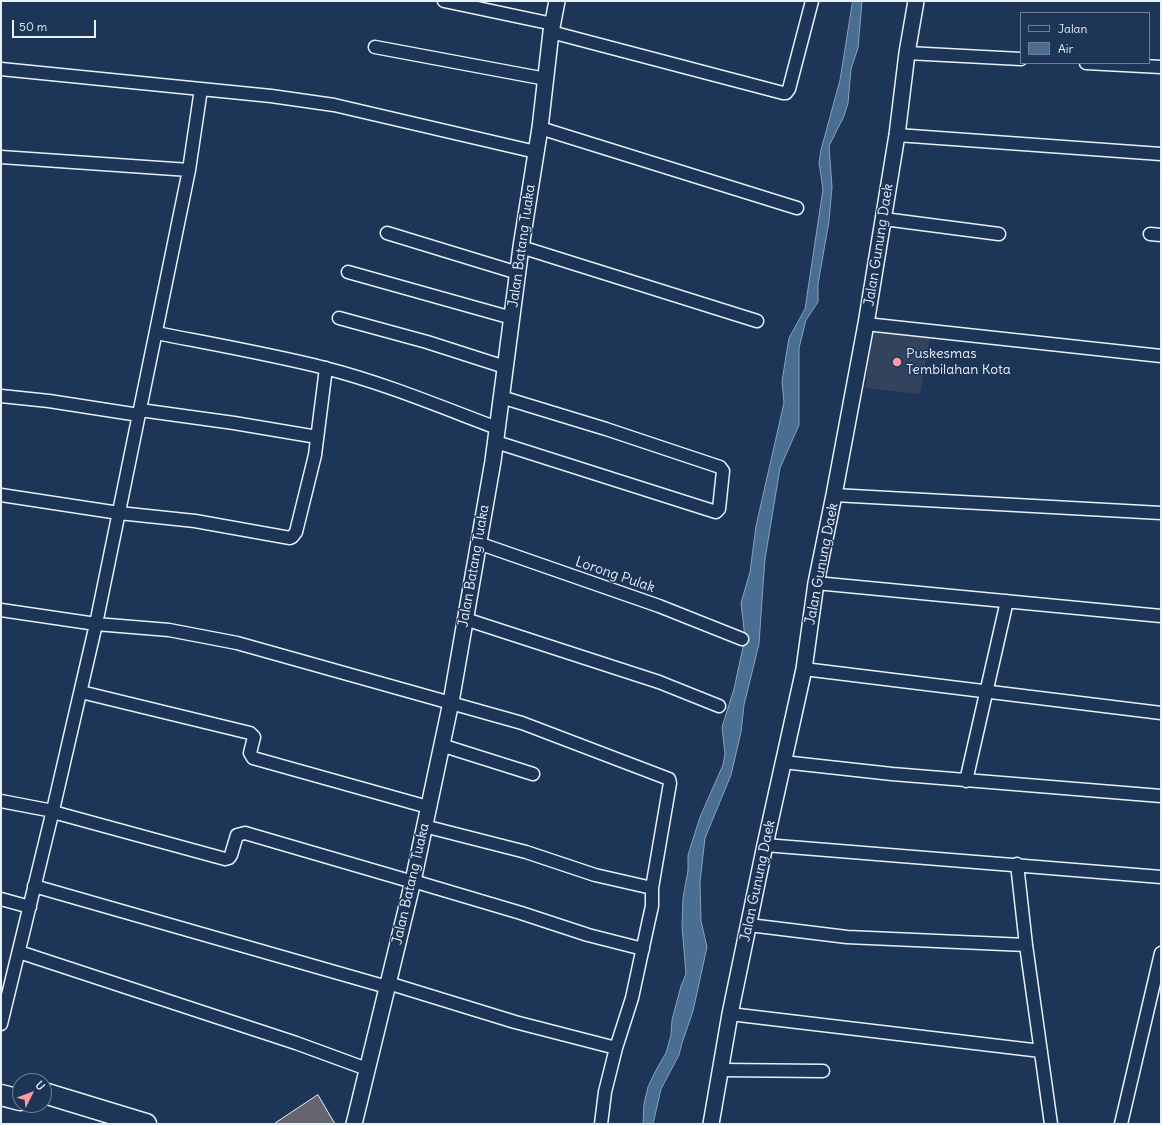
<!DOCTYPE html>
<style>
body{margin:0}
#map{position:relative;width:1162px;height:1125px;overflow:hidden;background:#1d3557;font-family:Delius,sans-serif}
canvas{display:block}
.frame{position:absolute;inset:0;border:2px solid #e8f1f8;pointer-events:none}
.legend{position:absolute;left:1020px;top:12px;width:130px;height:52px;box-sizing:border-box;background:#1d3557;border:1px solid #6e8097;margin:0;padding:5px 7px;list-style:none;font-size:12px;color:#e8f1f8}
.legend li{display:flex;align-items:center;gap:8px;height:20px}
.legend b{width:20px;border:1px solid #6e8097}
.north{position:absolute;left:12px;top:1073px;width:40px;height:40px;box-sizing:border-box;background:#1d3557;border:1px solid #6e8097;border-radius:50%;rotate:48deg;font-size:11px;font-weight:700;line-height:16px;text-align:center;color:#e8f1f8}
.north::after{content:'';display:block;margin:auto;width:14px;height:18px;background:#ff9aa2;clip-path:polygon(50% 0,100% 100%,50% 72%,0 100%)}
.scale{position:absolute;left:12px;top:20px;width:84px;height:18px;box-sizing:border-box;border:2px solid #e8f1f8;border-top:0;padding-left:5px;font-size:12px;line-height:14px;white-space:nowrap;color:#e8f1f8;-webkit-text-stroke:3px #1d3557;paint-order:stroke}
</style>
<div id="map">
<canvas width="1162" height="1125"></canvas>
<div class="frame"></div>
<ul class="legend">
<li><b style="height:5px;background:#1d3557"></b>Jalan</li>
<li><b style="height:11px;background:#496e91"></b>Air</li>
</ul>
<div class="north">U</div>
<div class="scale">50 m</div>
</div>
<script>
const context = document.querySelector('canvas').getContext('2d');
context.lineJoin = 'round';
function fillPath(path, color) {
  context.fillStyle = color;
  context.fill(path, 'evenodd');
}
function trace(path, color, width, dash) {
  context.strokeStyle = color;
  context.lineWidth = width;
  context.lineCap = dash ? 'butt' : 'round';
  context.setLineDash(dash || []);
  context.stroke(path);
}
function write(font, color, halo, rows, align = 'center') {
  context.font = font + ' Delius,sans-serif';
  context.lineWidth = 3;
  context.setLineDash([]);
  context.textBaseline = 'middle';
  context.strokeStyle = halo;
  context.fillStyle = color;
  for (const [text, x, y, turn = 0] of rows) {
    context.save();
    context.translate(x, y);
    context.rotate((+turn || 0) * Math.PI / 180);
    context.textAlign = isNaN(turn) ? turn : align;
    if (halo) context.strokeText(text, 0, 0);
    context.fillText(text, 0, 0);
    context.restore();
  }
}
const built = new Path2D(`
 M873,329L930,336L920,394L865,388Z`);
const water = new Path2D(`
 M853,1H862L858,48L851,69L848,103L844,116L829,146L832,187L829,221L818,284V302L806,320L799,348V425L780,468L765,559L763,585L759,644L744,705L741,732L731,775L705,838L700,882L701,921L707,947L693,1011L682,1043L679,1055L661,1089L653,1124H643L644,1104L648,1087L655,1072L666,1053L671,1035L672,1020L681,986L686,974L682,926L683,898L688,870V855L700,817L723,765L725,754L722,727L734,689L745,638L741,603L750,572L756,526L784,403L782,381L789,338L805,309L823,189L819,163L821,150L840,80Z`);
const building = new Path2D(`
 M318,1095L335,1124H274Z`);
const minor = new Path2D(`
 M444,1L553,24
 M551,32L783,93H786L789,89L812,1
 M375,47L546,79
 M907,53L1021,59
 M1086,63L1161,67
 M1,69L271,96L334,105L536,152
 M540,128L797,208
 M897,135L1161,154
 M1,157L189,170
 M884,219L999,234
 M387,233L518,273
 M1150,234L1161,235
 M521,247L757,321
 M348,272L512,318
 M339,318L427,342L505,367
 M866,324L1161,356
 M156,333C212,344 269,354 325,368C384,383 441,407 497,428
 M1,396L49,401L139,415
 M140,410L234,423L317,437
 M496,442L716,512L719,509L723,471L720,467L606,429L501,397
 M1,495L119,513L195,521L290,538L292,537L296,532L315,455L326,368
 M834,495L1161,513
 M478,543L659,606L742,639
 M816,583L1161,616
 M1,610L96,624L169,630L237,643L522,723L669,779L670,783L652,888V906L648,924L632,998L616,1048L605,1092L601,1124
 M465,619L659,682L719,706
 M804,669L1161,713
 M81,692L250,733L254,737L250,753L253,758L428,807
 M441,745L533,774
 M783,762L892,774L1161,796
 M966,781L1007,601
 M1,801L53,811
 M53,812L225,859L229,858L231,855L237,835L245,833L413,882
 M424,826L526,852L595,875L652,888
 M765,845L1161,877
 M1017,864L1026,945L1051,1124
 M413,881L521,913L588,935L643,949
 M34,886L387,987
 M1,899L30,907
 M749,925L847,937L1026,945
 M19,952L296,1043L367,1069
 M388,983L515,1022L616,1048
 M730,1014L1041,1051
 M1,1024L53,810L96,624L189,170L201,89
 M721,1070L823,1071
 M1121,1124L1161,953`);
const tertiary = new Path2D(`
 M354,1124L413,881L451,702L493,461L521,247L540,128L551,32L557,1
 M711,1124L730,1014L765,845L804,669L816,583L834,495L866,324L897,135L907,53L916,1`);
const trunk = new Path2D(`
 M44,1093L146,1124
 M1,1095L20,1100`);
const markers = [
 [897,362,5,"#ff9aa2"]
];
const streetNames = [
 ["Jalan Gunung Daek",879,245,-81],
 ["Jalan Batang Tuaka",522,246,-82],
 ["Jalan Gunung Daek",822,564,-79],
 ["Jalan Batang Tuaka",474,566,-80],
 ["Lorong Pulak",615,575,19],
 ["Jalan Gunung Daek",758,881,-78],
 ["Jalan Batang Tuaka",411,884,-77]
];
const poiNames = [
 ["Puskesmas",906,354],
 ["Tembilahan Kota",906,370]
];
fillPath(built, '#33435e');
fillPath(water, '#496e91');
trace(water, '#89a2ba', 1);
fillPath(building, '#65646f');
trace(building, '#e8f1f8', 1);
trace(minor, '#e8f1f8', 15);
trace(tertiary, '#e8f1f8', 18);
trace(trunk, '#e8f1f8', 23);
trace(minor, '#1d3557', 12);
trace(tertiary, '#1d3557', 15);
trace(trunk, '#1d3557', 20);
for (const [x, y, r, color] of markers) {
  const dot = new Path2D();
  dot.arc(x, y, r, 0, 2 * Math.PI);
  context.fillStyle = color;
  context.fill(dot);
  trace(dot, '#1d3557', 1.5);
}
write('14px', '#e8f1f8', '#1d3557', streetNames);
write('14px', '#e8f1f8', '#1d3557', poiNames, 'left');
</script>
